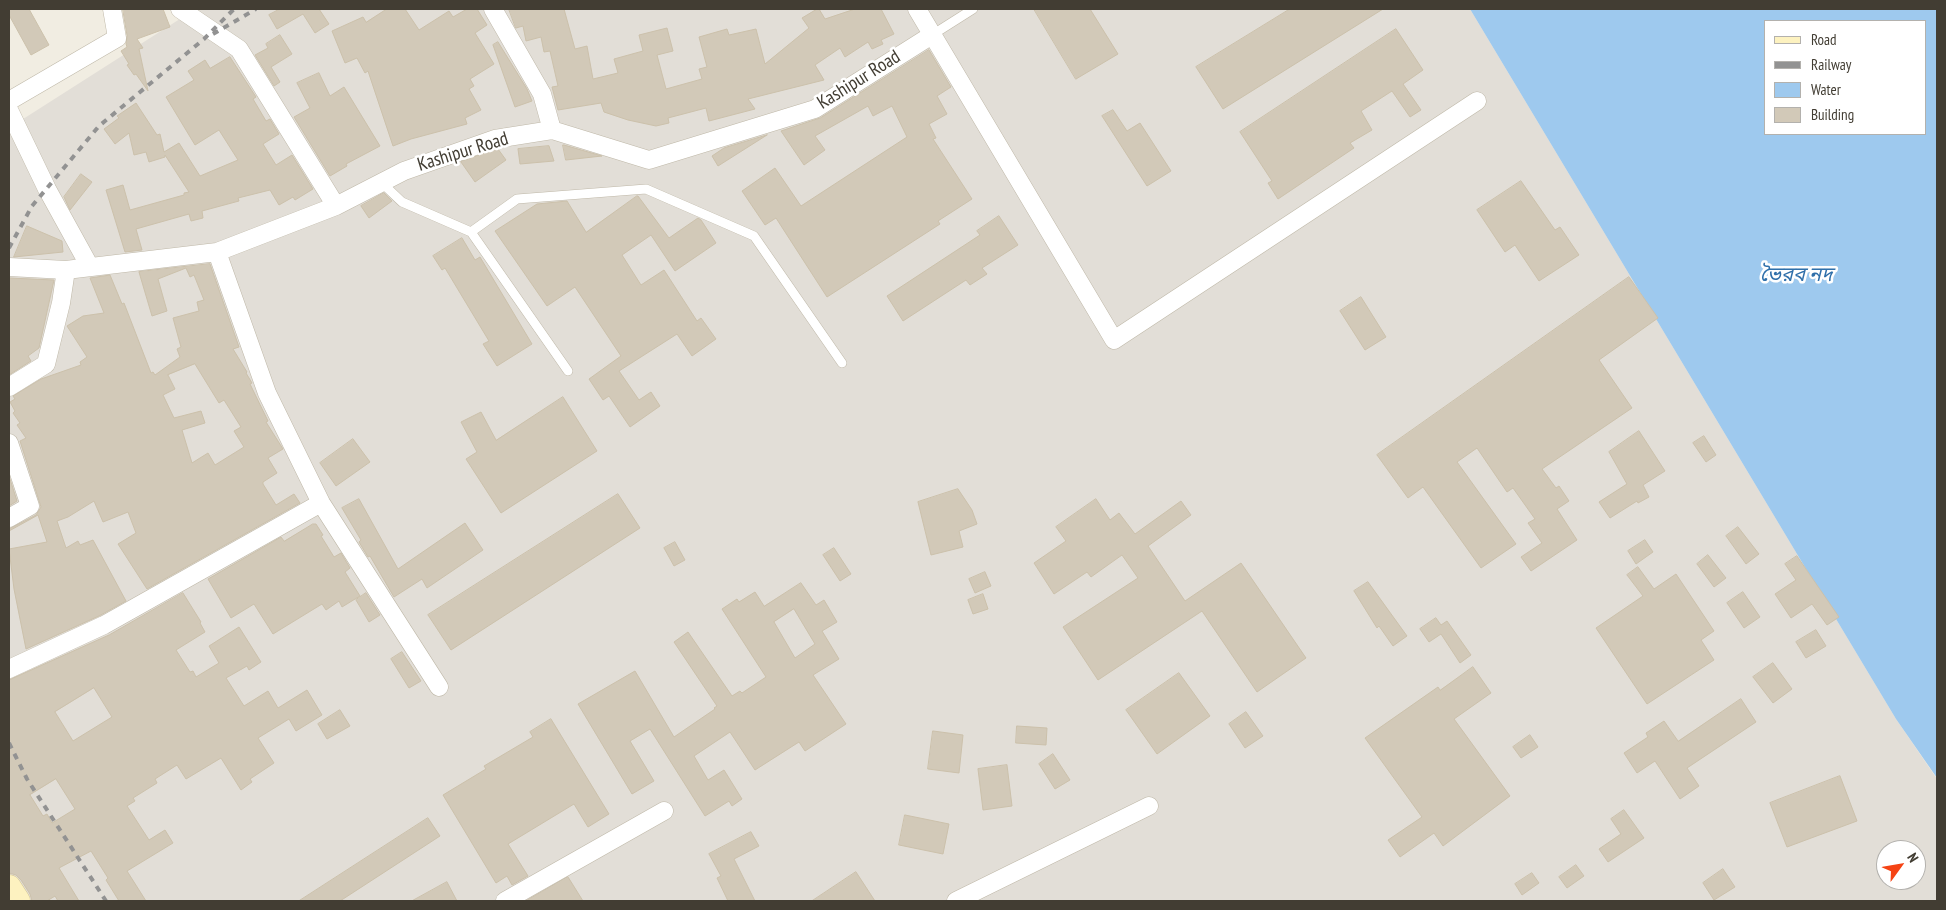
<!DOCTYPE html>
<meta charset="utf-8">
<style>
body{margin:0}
#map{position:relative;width:1946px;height:910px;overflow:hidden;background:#f1ede2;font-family:"PT Sans Narrow",sans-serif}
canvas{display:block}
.frame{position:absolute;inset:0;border:10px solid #423d33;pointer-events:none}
.legend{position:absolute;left:1764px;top:20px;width:162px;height:115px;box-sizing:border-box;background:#fff;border:1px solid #b3b1ad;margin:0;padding:6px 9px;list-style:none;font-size:15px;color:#423d33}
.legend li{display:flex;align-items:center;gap:10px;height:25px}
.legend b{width:25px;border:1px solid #b3b1ad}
.north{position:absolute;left:1876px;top:840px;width:50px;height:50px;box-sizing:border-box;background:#fff;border:1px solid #b3b1ad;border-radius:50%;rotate:58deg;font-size:14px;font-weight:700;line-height:20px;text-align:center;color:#423d33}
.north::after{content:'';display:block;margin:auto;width:18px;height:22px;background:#f54314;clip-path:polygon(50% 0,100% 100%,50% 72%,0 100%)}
</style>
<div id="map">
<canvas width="1946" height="910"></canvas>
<div class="frame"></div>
<ul class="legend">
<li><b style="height:6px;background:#fdf2c0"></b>Road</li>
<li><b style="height:6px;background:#929292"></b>Railway</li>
<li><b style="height:14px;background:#9ec9ee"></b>Water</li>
<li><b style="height:14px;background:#d2c9b8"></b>Building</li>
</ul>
<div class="north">N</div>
</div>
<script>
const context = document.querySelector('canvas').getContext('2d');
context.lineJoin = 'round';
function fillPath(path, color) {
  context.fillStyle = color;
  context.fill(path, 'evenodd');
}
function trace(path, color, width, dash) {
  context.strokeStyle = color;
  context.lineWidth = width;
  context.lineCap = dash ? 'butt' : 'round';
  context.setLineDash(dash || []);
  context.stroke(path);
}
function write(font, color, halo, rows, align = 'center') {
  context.font = font + ' "PT Sans Narrow","Noto Sans Bengali",sans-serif';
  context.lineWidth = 5;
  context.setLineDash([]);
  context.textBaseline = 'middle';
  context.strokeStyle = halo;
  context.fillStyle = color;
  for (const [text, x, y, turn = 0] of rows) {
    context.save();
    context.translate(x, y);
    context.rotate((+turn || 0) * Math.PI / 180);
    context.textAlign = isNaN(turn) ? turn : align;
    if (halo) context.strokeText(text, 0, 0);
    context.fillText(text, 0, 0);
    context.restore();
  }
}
const industrial = new Path2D(`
 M175,9H1470L1896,719L1937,779V901H18L9,887V128L183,17ZM1886,850H1916V880H1886Z`);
const water = new Path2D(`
 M1470,9H1937V778L1896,719ZM1765,21H1925V134H1765Z`);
const building = new Path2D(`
 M9,9H29L49,45L31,55L9,15Z
 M123,9H163L170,27L137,39L143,48L139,49L148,91L136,74L134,75L127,65L129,64L121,51L127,47L126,44L127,36Z
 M280,9H319L329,24L315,33L303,14L277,29L269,15Z
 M387,9H405L419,30L449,11L453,17L467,9H477L487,25L475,33L494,64L470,79L474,86L469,89L481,110L465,118L467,124L411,139L393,146L368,71L365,73L357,58L345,63L332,31L363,17L366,22Z
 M509,9H564L575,49L587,46L593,79L618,73L614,59L643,51L639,35L667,28L673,51L657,55L666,89L702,79L699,69L707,67L699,37L727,29L729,35L756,29L765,64L809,28L802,18L817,9H819L825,19L855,9H881L894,34L881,40L883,44L872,49L868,42L845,57L840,48L815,65L824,80L748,99L755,109L709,121L706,108L668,118L669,123L656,126L628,120L604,112L601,103L558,110L552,87L558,86L550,51L544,52L541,37L526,41L523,26L516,28Z
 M1034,9H1090L1118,54L1076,79Z
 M1290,9H1383L1223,109L1196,67Z
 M1396,29L1423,70L1403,84L1421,110L1410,117L1392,91L1361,111L1372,130L1350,143L1354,148L1278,199L1268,183L1272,181L1240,132Z
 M280,35L292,54L271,67L280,82L274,86L255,55L268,48L266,44Z
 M498,42L527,89L532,101L515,107L493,45Z
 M929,50L951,87L937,96L947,114L929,124L936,138L933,139L972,199L938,221L940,224L827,297L776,218L765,225L742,191L775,168L801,206L907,137L892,106L873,116L868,106L815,136L825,150L804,165L781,131L820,118Z
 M230,57L256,97L253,99L266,121L270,119L279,134L263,144L276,165L292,155L313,189L295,200L293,197L279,205L270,190L238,198L239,201L202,211L203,218L191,221L189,214L136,229L142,250L125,252L106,190L123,185L130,210L184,195V193L189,192L165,155V157L149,162L146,152L134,155L129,133L115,144L104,129L119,118L117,116L136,103L157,135L160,134L164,152L179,143L200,176L238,160L219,130L195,145L166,97L194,80L188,71L205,60L210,68Z
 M319,73L330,96L344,87L380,146L346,164L347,166L330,176L294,117L310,108L297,83Z
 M1113,110L1127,131L1140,123L1171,171L1147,186L1102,116Z
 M767,135L718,166L712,156L724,148Z
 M563,145H564L602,156L566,160Z
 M549,146L554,161L520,164L518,149Z
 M498,149L506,160L475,182L461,162Z
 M81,174L92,182L70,210L64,197Z
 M1521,181L1555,230L1560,227L1579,255L1539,281L1515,245L1505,252L1477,210Z
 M384,193L392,201L369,218L361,206Z
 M637,196H638L669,238L698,218L701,220L716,243L675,271L651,235L622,255L641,285L664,270L697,321L701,318L716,339L692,356L677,334L619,371L639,400L651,392L660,406L630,427L609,396L603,400L589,379L621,356L575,287L547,306L495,231L537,204L567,201L586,232Z
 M999,216L1018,245L982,268L987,274L970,285L966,280L903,321L887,296L980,235L977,231Z
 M27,226L62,241L63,252L14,257Z
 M462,238L475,260L480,257L532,344L497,366L483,344L489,341L445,268L442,270L433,256Z
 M210,264L239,347L233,349L247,372L246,373L252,383L250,384L268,421L266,422L283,449L268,458L277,473L263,482V484L276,505L294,494L300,503L147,589L118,544L136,533L128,512L103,522L94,501L68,517L57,521L66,548L78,541L80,545L93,540L126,601L99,616L26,649L14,589L9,549L47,542L38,515L9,531V529L36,515L41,507L20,441L26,438L17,425L20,423L13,413L15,411L10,402L15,399L13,396L41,379L81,365L80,362L87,357L67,326L83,316L104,313L90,278L110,275L122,304L124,303L151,373L153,372L155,375L180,357L177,349L181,347L173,318L199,311L197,302L204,300L194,275L190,277L186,268L158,279L167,311L152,316L139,272ZM195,364L219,403L224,400L241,427L234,431L244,447L215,465L208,453L192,463L182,430L205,423L201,411L174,418L163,395L175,389L168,375Z
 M1629,277L1658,318L1599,360L1632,408L1542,469L1556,488L1559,486L1569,501L1557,509L1577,540L1531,571L1521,557L1542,543L1528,523L1535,519L1513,488L1507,492L1477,448L1457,462L1516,544L1481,568L1423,487L1408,498L1377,455Z
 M9,278L54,280L39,348L28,356L31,361L9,375Z
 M1361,297L1386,337L1365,350L1340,311Z
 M563,397L597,451L501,513L466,459L477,452L461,422L481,412L496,440Z
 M1639,431L1665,471L1643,485L1649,497L1638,503L1637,501L1610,518L1599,502L1627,484L1609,452Z
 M1704,436L1716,455L1706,462L1693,443Z
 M353,439L370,462L336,486L320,463Z
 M9,476L17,501L9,506Z
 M958,489L972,510L977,524L959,531L963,547L931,555L918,502Z
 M618,494L640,528L451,650L428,615Z
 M359,499L398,569L465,523L483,550L427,588L422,579L394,597L370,556L368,557L359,542L361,540L342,508Z
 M1096,499L1110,520L1119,513L1135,534L1181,501L1191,515L1148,546L1185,601L1241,563L1306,658L1257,692L1202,611L1098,680L1063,627L1138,578L1122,555L1091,577L1087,572L1054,594L1034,563L1066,541L1056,527Z
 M313,524H316L323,535L321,536L334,557L341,553L350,568L345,572L360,596L342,607L339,601L326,610L322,604L273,634L254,604L231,618L208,579L281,537L284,541Z
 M1738,527L1759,554L1746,564L1726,536Z
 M1645,540L1653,552L1636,564L1628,551Z
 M675,542L685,560L674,566L664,548Z
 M834,548L851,574L840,581L823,555Z
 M1708,555L1726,578L1714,587L1697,564Z
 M1797,556L1839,617L1827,625L1812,604L1791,618L1775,594L1796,580L1785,564Z
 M1638,567L1654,589L1676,574L1714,631L1701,640L1714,660L1647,704L1596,628L1643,596L1627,575Z
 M985,572L991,586L975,593L969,579Z
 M1368,582L1407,636L1393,646L1379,626L1377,628L1354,591Z
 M801,583L816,605L824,600L837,622L822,631L839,659L813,675L846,724L805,751L799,742L755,770L730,732L694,756L708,780L724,770L742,799L732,806L729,801L705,816L650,729L630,741L654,781L632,794L578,704L635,671L674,737L715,709L714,708L717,706L674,642L688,632L732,696L740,691L742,693L766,677L722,609L737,599L739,602L755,592L764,606ZM794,609L815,644L795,658L774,622Z
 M1743,592L1760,617L1744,628L1727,603Z
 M183,593L201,622L200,623L205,632L176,650L190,672L193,671L196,677L219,663L209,646L239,627L261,662L249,670L247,666L226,678L244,706L268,691L278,708L307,690L322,715L296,731L289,719L258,738L274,763L250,779L252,782L241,790L221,758L186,779L177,765L155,779L157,783L133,798L135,801L127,806L149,840L165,830L173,843L127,871L146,901H119L106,880L108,878L91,851L59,868L79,901H58L55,896L47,901H32L30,894L21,880L16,875L9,873V680L109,635ZM94,688L112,717L73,741L55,712ZM56,779L75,809L52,823L47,814L43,816L30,795Z
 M366,593L380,615L369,622L356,600Z
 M983,594L988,609L973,614L968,600Z
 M1436,618L1441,625L1447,621L1471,655L1460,663L1441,634L1429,642L1420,629Z
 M1816,630L1826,646L1806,658L1796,642Z
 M402,652L421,681L409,688L391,659Z
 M1773,663L1792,689L1773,703L1753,677Z
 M1473,667L1491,693L1454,719L1510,796L1443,846L1434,833L1400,857L1388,840L1422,817L1365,738L1438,687L1440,690Z
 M1179,673L1210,716L1157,754L1126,710Z
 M1741,699L1756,722L1687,768L1699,786L1680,799L1655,761L1637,773L1624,753L1648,737L1646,733L1664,721L1678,741Z
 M340,710L350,726L327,739L318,724Z
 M1246,712L1263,736L1245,748L1229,724Z
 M551,719L609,814L588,827L574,804L508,844L528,876L512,885L507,876L496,883L443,795L486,769L484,766L533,737L530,732Z
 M1017,726L1047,728L1046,745L1016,743Z
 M933,731L963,735L959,773L928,769Z
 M1530,735L1538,747L1521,758L1513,747Z
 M1053,754L1070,780L1055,789L1039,764Z
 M1007,765L1012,806L983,810L978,769Z
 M1840,776L1857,821L1787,847L1770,803Z
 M1624,810L1644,838L1608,862L1599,849L1621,834L1611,819Z
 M905,815L949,824L943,854L899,845Z
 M428,818L440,836L340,901H299Z
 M751,832L759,846L734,859L755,901H728L717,878L721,876L709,854Z
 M1576,865L1584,876L1567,888L1559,877Z
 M1723,869L1735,887L1714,900L1703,883Z
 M856,872L875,901H812Z
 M1532,873L1539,883L1522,895L1515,884Z
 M568,877L583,901H526Z
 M447,882L457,901H412Z`);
const lane = new Path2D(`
 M932,35L973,9
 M382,183L402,202L471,232L517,199L646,189L754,236L842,363
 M471,232L568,371`);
const street = new Path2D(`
 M180,9L239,49L336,206
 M493,9L542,94L552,130
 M917,9L1114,340L1477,101
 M9,101L117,38L112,9
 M9,110L47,189L90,267
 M217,252L267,393L321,503L439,687
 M9,267L66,270L217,252L336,206L404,171L495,139L552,130L649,160L815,109L932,35
 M9,387L46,364L61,303L66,270
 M9,443L30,506L9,518
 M9,669L104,625L321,503
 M505,901L664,811
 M956,901L1149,806`);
const secondary = new Path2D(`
 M9,887L18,901`);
const rail = new Path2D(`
 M213,34L256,9
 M9,248L32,206L99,126L204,39L234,9
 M9,743L27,779L106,901`);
const streetNames = [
 ["Kashipur Road",859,80,-32],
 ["Kashipur Road",463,152,-17]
];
const waterNames = [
 ["ভৈরব নদ",1796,275]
];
fillPath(industrial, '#e2ded7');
fillPath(water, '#9ec9ee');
fillPath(building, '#d2c9b8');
trace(building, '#ccc1ab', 1);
trace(lane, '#bfb8a8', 10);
trace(street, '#bfb8a8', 19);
trace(secondary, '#d0c392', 25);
trace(lane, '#fff', 9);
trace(street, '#fff', 18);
trace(secondary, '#fdf2c0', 24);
trace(rail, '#929292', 4, [6, 6]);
write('19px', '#423d33', '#fff', streetNames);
write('italic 20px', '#2f6faa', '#fff', waterNames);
</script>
